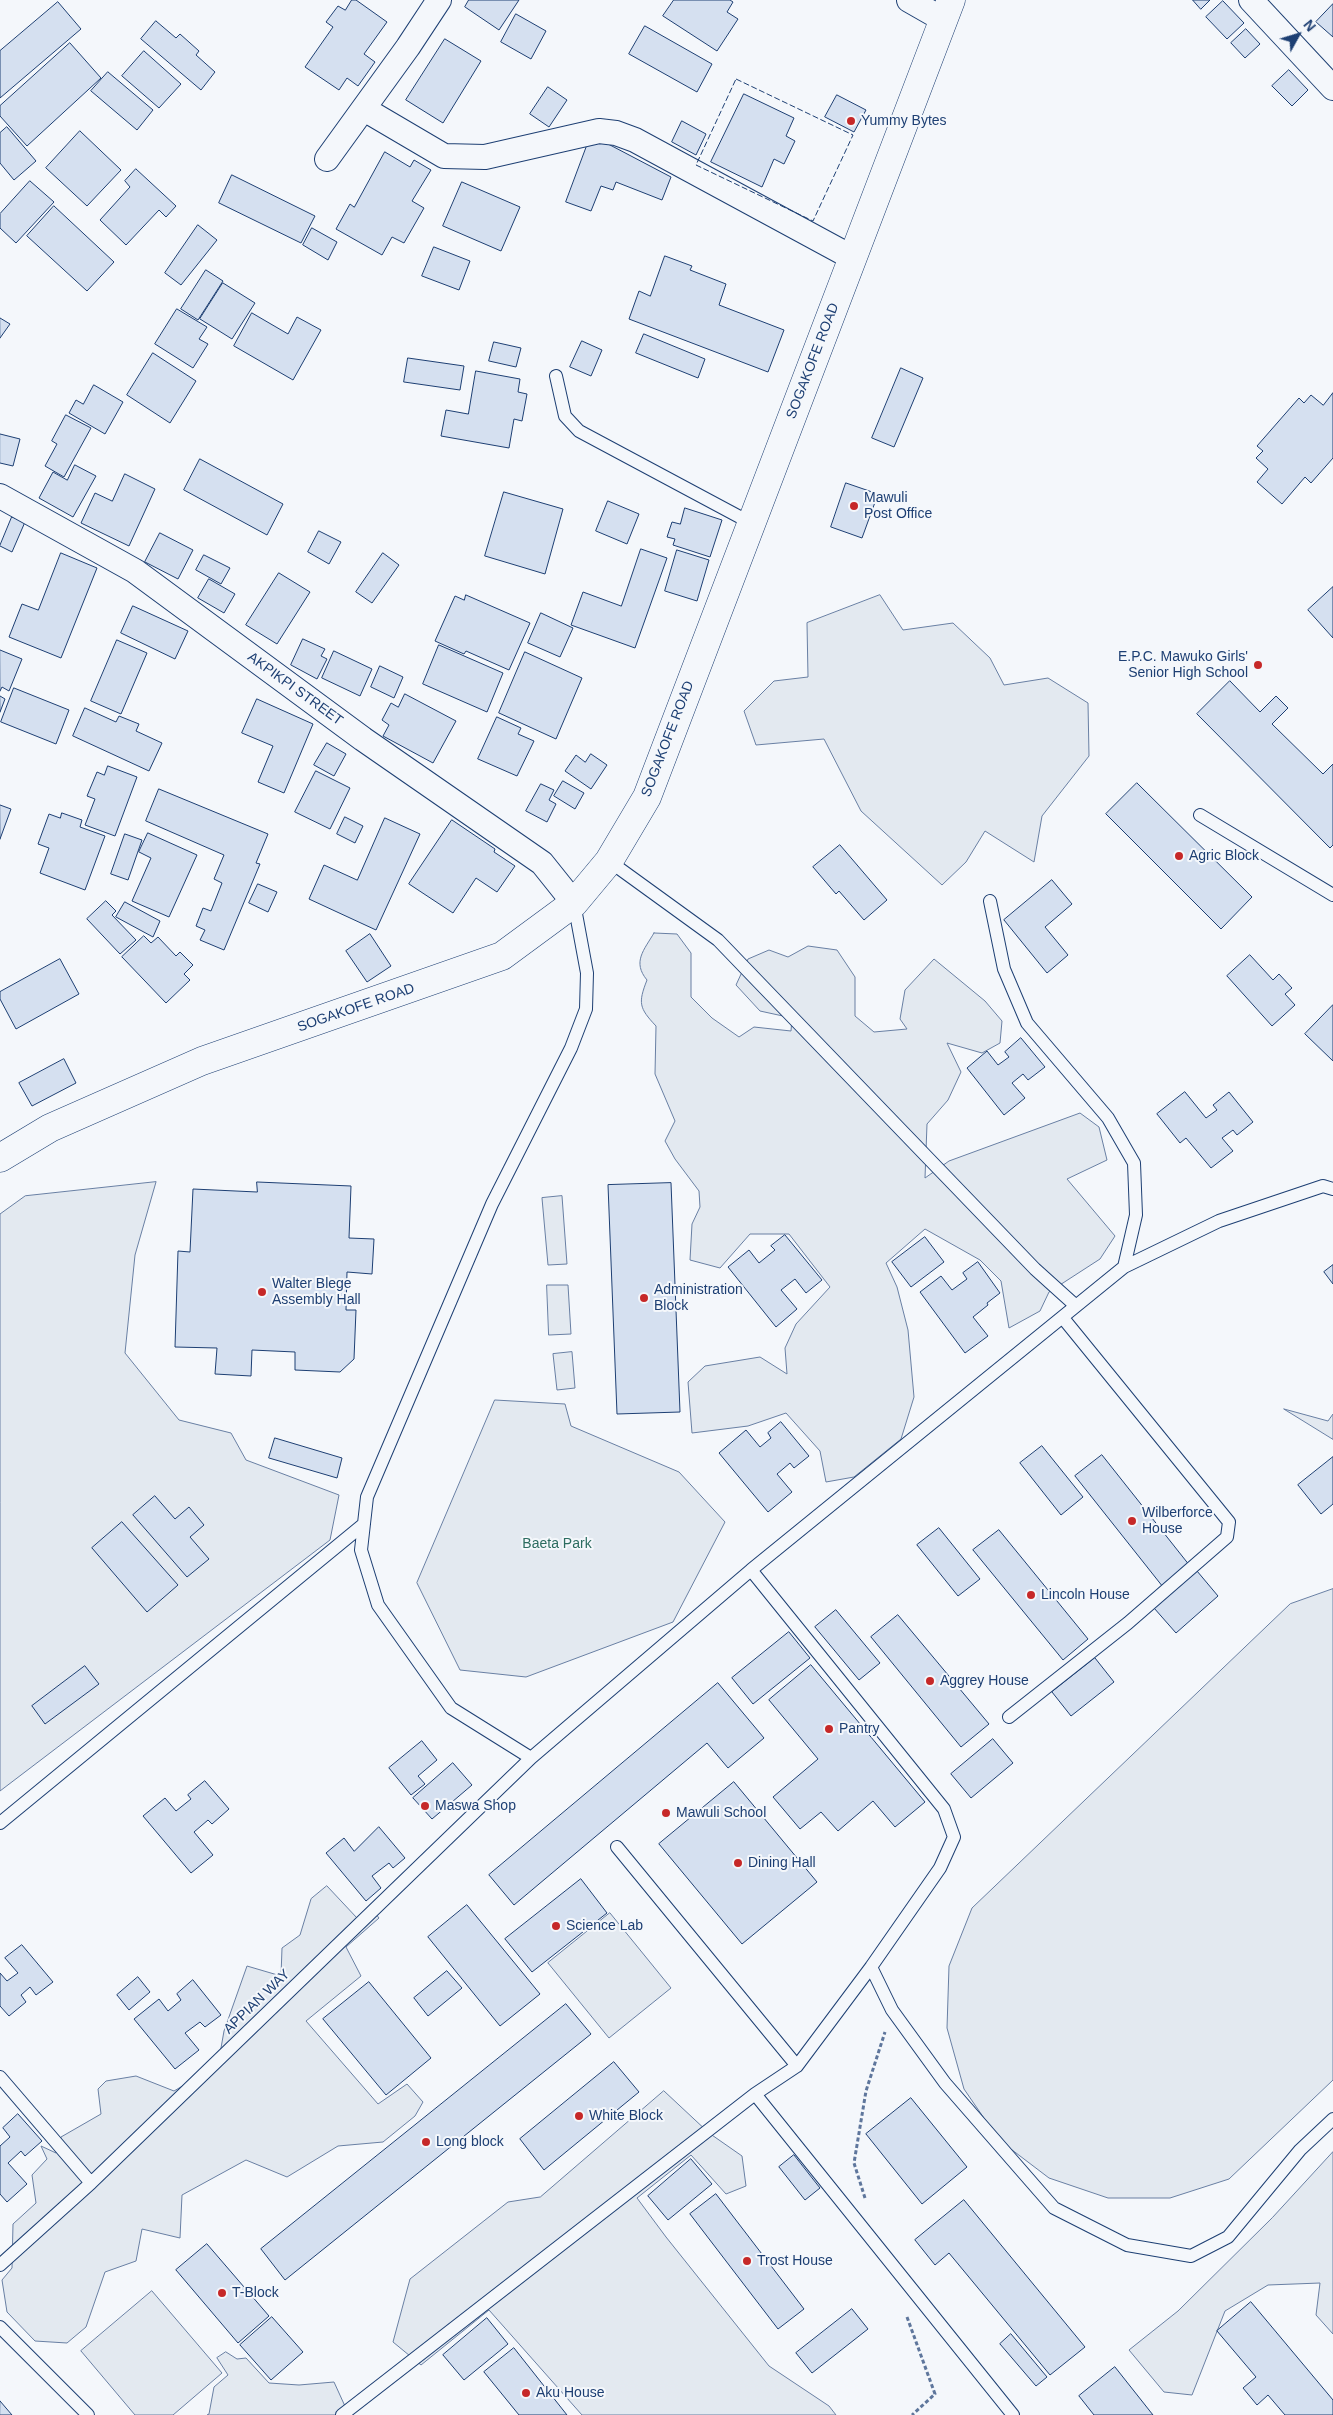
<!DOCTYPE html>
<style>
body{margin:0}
#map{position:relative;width:1333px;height:2415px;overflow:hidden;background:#f4f7fb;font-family:Arial,sans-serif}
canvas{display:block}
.north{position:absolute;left:1273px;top:10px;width:50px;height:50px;-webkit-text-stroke:4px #f4f7fb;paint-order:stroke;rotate:51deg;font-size:14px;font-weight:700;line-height:20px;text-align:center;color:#1d3f73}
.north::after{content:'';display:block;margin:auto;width:18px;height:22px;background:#1d3f73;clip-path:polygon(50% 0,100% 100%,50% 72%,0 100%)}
</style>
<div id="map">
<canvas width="1333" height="2415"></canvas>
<div class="north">N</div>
</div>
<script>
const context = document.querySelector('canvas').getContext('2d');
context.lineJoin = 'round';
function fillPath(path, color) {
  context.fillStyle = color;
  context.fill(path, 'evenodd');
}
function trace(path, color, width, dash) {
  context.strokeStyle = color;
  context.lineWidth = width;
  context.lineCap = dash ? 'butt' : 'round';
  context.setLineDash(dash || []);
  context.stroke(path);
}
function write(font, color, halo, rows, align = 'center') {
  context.font = font + ' Arial,sans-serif';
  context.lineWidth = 4;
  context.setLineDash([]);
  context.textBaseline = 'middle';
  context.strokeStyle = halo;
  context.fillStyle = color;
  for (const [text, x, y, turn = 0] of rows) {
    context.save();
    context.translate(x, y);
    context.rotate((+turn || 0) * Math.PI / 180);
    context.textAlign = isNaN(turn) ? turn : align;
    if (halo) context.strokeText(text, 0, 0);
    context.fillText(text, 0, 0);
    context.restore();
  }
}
const green = new Path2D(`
 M880,595L903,630L953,623L990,658L1004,685L1048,678L1088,703L1089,756L1042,816L1034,862L985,831L966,862L942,885L861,811L824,739L756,745L744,711L774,681L808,677L807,623Z
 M654,933L677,934L691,953V997L712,1018L739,1037L754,1027L791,1031L792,1018L760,1011L736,985L748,959L769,950L788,957L808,946L837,950L855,977V1016L874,1032L907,1029L900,1019L905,990L934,959L985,1001L1002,1021L1000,1043L982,1053L947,1043L961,1072L948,1100L927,1124L925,1178L949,1161L1080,1113L1099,1127L1107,1160L1067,1179L1115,1236L1100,1259L1049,1292L1040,1311L1009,1328L1001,1281L980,1260L925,1229L886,1263L897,1287L908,1330L914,1397L901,1439L854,1477L826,1482L820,1451L786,1413L748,1426L692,1433L688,1382L705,1366L760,1357L787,1374L785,1348L796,1324L830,1287L789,1234H750L720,1268L690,1260L692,1224L700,1207L699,1191L675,1159L665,1141L675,1121L655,1074L656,1026C639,1008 638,1003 647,980C632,962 644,950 654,933Z
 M156,1182L135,1255L125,1353L179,1420L231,1433L246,1460L339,1495L330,1540L0,1791V1214L25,1196Z
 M562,1196L567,1264L548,1265L542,1198Z
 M547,1285H568L571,1334L549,1335Z
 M572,1352L575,1388L557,1390L553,1354Z
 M495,1400L565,1404L571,1426L679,1472L725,1522L673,1622L526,1677L460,1670L417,1583Z
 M1284,1409L1328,1421L1333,1414V1439Z
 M1333,1589V2080L1229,2179L1170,2198H1108L1049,2178L999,2140L964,2089L947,2028L949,1966L972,1908L1290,1604Z
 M327,1886L357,1918L370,1907L379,1918L346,1947L361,1976L306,2021L378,2104L407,2084L423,2102L415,2116L383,2142L338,2146L287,2177L246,2160L182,2195L180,2238L142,2229L136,2261L105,2272L86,2327L67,2343L35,2341L7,2312L2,2280L12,2268L13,2224L36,2203L32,2175L47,2159L41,2146L56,2153L61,2137L101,2114L98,2089L106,2081L136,2076L174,2091L218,2065L224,2031L247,1966L281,1976L282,1948L300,1935L311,1899Z
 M610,1913L671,1988L609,2038L548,1963Z
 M664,2091L709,2133L742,2156L746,2186L726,2194L691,2155L637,2198L666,2237L769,2366L829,2406L836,2415H582L489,2310L421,2365L393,2342L410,2279L508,2202L540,2197Z
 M1333,2152V2334L1316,2315L1320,2283L1268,2285L1225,2311L1192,2395L1164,2392L1129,2350L1178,2311L1272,2218Z
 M152,2291L222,2373L173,2415H135L81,2351Z
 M226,2352L237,2359L246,2358L269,2383L299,2385L334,2382L349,2415H207L209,2414L214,2387L228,2375L217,2358Z`);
const building = new Path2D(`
 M352,0H356L387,22L364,54L375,62L358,86L347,78L339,90L305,67L333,27L326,22L338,6L345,10Z
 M469,0H519L499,30L465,7Z
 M674,0H730L733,2L727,12L738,19L717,51L663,16Z
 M1193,0H1210L1201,9Z
 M1223,1L1244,23L1227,39L1206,17Z
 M58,2L81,29L0,98V51Z
 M1333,4V37L1316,22Z
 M516,14L546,31L531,59L501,42Z
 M156,21L176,38L180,34L199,51L196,55L215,72L201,90L141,39Z
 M645,26L712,64L697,92L629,54Z
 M1246,29L1260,44L1245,58L1231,43Z
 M445,39L481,61L443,123L406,100Z
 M70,43L101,78L27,146L0,116V106Z
 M144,51L181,84L159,108L122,76Z
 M1289,70L1308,90L1292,106L1272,86Z
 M108,72L153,110L137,130L91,91Z
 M548,87L567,100L549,127L530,114Z
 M744,94L794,118L786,136L795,141L784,164L774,159L762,187L711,162Z
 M837,95L866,110L854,132L825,117Z
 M682,121L706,134L696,155L672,142Z
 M7,127L36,161L14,180L0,163V133Z
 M80,131L121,170L87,206L46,168Z
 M591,135L671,177L662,200L616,182L613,190L601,186L591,211L566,202Z
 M385,152L410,167L414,160L431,170L412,201L424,208L404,243L392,237L382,255L336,229L350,204L354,207Z
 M136,169L176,206L166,217L159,210L126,245L100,220L130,187L125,181Z
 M232,175L315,216L301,243L219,203Z
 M30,181L54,202L16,243L0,228V214Z
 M462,182L520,207L501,251L443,226Z
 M54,206L114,262L87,291L27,236Z
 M198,225L217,240L181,285L165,273Z
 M312,228L337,242L328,260L303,245Z
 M434,247L470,261L459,290L422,276Z
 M665,256L692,266L690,270L726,284L719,305L784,330L768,372L629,319L639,291L650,296Z
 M206,270L223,281L198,320L181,309Z
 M223,283L255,303L232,339L200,319Z
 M177,309L207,327L199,339L208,344L193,368L155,344Z
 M252,313L288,334L297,317L321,330L293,380L234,346Z
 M0,318L10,324L0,338Z
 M644,334L705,359L698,378L636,353Z
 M582,341L602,350L591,376L570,367Z
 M494,342L521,348L516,367L489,361Z
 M153,353L196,381L170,423L127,395Z
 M408,358L464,366L460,390L404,382Z
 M901,368L923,378L894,447L872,438Z
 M476,371L520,379L518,392L527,394L522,421L514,419L509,448L441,436L446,410L468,414Z
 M94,385L123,402L105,434L69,413L76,400L83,404Z
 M1333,393V458L1311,483L1305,477L1282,504L1257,482L1268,469L1256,458L1263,451L1257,446L1299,398L1304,403L1311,395L1323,405Z
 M66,415L91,428L64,477L45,466L57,444L52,441Z
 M0,434L20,439L13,466L0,463Z
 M200,459L283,504L267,535L184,490Z
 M75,465L96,476L73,517L39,498L53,472L67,480Z
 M125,474L155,489L129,546L81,523L95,493L112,501Z
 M846,483L878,494L862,538L831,527Z
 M504,492L563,509L545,574L485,556Z
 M608,501L639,514L627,544L596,531Z
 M685,508L722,520L710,557L673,545L675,539L667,537L672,522L680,524Z
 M12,517L25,522L12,552L0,546Z
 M319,531L341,542L329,564L308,552Z
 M160,533L193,550L178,579L145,562Z
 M641,549L667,558L635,648L571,625L583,592L621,606Z
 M677,550L709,560L697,601L665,591Z
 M61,553L97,568L61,658L9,637L22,604L38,610Z
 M383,553L399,565L372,603L356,592Z
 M204,555L230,568L221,584L196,570Z
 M279,573L310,592L277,644L246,625Z
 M209,579L235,594L224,613L198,598Z
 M1333,587V638L1308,610Z
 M466,595L530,623L509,670L466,651L464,654L435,641L455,596L464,600Z
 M133,606L188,631L175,659L121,633Z
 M541,613L573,628L560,657L528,643Z
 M303,639L325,649L321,656L327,659L317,679L291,665Z
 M117,640L147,653L121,714L91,701Z
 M439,645L503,673L487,712L423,684Z
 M0,650L22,659L9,691L2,687L0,691Z
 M334,651L372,669L360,696L322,678Z
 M525,652L582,678L556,739L499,713Z
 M380,666L403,677L394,698L371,687Z
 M1230,681L1260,712L1276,696L1288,708L1272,724L1323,774L1333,764V845L1330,848L1197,714Z
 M14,688L69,710L56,744L1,722Z
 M405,694L456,721L433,763L383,736L389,725L382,720L391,703L398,707Z
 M0,696L5,699L0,712Z
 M257,699L313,724L284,793L258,782L273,746L242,733Z
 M85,708L116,722L119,716L139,724L136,731L162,743L149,771L73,736Z
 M497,717L521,728L518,734L534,741L517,776L478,759Z
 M327,743L346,754L334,776L314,765Z
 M591,754L607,765L591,789L565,771L576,755L585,762Z
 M108,766L137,777L115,836L85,825L95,799L87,796L97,772L104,775Z
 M316,771L350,788L330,829L295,812Z
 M563,781L584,793L575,809L554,796Z
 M1137,783L1252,897L1221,929L1106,814Z
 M541,784L554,790L549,800L556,804L547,822L526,811Z
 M159,789L268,834L256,863L260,864L224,950L200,940L205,930L196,926L203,908L211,911L222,883L214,879L224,855L146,821Z
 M0,805L11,809L0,839Z
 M62,813L82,820L80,827L105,836L85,890L40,873L49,848L38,844L49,814L60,818Z
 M345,817L363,826L355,843L337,834Z
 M385,818L420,834L376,930L309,899L324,865L357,880Z
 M452,820L495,849L494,852L515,866L497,892L476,878L453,913L409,884Z
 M148,833L197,855L169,917L132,901L151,858L139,852Z
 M125,834L142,840L128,880L111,874Z
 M840,845L887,900L864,920L839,891L836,894L813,867Z
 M1052,880L1072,904L1045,927L1068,955L1047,973L1004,920Z
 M258,884L277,892L268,912L249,903Z
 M106,901L116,911L112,915L136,940L120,954L87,919Z
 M125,902L160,921L153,937L116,917Z
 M370,934L391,966L367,982L346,951Z
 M144,936L151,943L158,937L176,956L180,952L193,965L184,974L190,980L166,1003L122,957Z
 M1250,955L1273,980L1279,974L1292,988L1285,994L1295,1005L1272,1026L1227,976Z
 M60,959L79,994L16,1029L0,999V992Z
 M1333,1005V1061L1305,1034Z
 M1021,1038L1045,1067L1028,1080L1023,1074L1012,1083L1025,1098L1004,1115L967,1068L987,1051L998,1065L1009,1057L1005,1052Z
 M64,1059L76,1083L32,1106L19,1083Z
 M1185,1092L1206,1118L1217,1110L1213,1105L1229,1092L1253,1122L1237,1135L1233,1130L1222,1138L1233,1151L1211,1168L1186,1138L1180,1143L1157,1114Z
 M257,1182L351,1186L349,1238L374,1239L372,1274L347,1272L346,1310H356L354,1359L340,1372L295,1370V1352L252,1350L251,1376L215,1374L217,1348L175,1347L178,1251L190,1252L193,1189L257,1192Z
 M671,1183L680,1412L617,1414L608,1185Z
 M785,1235L822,1280L806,1293L795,1279L781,1290L797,1309L776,1327L728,1267L749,1250L759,1263L775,1250L771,1246Z
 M925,1237L944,1262L911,1287L892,1262Z
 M978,1262L1000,1293L987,1303L988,1305L973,1317L988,1336L965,1353L920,1292L941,1276L952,1290L967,1279L963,1273Z
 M1333,1265V1284L1324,1272Z
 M781,1422L809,1456L794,1468L790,1463L777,1474L792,1492L768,1512L719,1453L746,1430L760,1447L771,1438L768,1433Z
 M275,1438L342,1458L337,1478L269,1458Z
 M1042,1446L1083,1497L1061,1515L1020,1463Z
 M1102,1455L1190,1566L1163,1587L1075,1476Z
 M1333,1457V1504L1321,1514L1298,1485Z
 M155,1496L175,1519L189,1507L204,1525L190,1537L209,1559L187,1577L133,1515Z
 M122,1522L178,1585L147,1612L92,1548Z
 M939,1528L980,1579L958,1596L917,1545Z
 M999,1530L1088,1639L1063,1660L973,1550Z
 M1197,1571L1218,1596L1176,1633L1154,1608Z
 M836,1610L880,1663L859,1680L815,1627Z
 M898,1615L989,1724L961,1747L871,1637Z
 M789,1632L810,1658L753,1704L732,1678Z
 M1095,1658L1114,1682L1071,1716L1052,1692Z
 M811,1665L925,1802L895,1827L873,1801L838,1831L821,1812L800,1829L773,1797L818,1759L769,1700Z
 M85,1666L99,1684L45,1724L32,1706Z
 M718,1683L764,1738L728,1768L707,1743L514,1905L489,1875Z
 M993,1739L1013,1763L971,1798L951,1774Z
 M422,1741L437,1760L418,1776L425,1784L411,1795L389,1768Z
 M453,1763L472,1785L432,1819L413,1798Z
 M205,1781L229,1809L212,1824L208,1820L194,1832L213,1855L191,1873L143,1816L165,1798L176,1811L191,1799L188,1795Z
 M734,1782L817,1882L742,1944L659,1844Z
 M379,1827L405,1858L393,1868L389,1863L372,1876L381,1888L366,1901L326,1853L344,1838L354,1851Z
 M581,1879L607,1913L532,1972L505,1939Z
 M467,1905L540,1994L500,2026L428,1937Z
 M22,1945L53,1982L36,1995L30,1987L21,1995L26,2002L9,2016L0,2006V1973L7,1981L18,1973L5,1958Z
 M447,1971L462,1988L428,2016L414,1998Z
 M138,1977L150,1992L129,2010L117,1995Z
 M193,1980L221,2015L205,2027L200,2022L185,2033L199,2050L175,2069L134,2019L159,1999L168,2011L181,2000L177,1994Z
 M369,1982L431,2058L386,2095L323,2019Z
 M566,2004L591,2034L285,2280L261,2249Z
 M614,2062L639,2092L544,2170L520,2139Z
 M911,2098L967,2167L922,2204L866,2134Z
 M18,2114L42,2141L25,2156L21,2151L8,2163L27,2184L7,2202L0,2194V2146L10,2137L3,2128Z
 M794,2155L820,2188L805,2200L779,2167Z
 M691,2159L712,2184L668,2220L648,2196Z
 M716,2194L804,2309L778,2329L690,2214Z
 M964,2200L1085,2347L1050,2375L949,2253L935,2265L915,2240Z
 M207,2244L269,2316L238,2343L176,2270Z
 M1251,2302L1333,2400V2415H1285L1268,2395L1257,2405L1243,2388L1256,2377L1217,2331Z
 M852,2309L868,2329L812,2373L796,2353Z
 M272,2317L303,2352L271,2380L240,2345Z
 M487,2318L508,2344L464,2380L443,2355Z
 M1011,2334L1047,2377L1036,2386L1000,2344Z
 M514,2348L567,2415H519L484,2372Z
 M1115,2367L1153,2415H1094L1079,2396Z
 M0,2401L12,2415H0Z`);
const path = new Path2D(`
 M865,2198L854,2163L866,2091L885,2032
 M907,2317L935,2394L912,2415`);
const service = new Path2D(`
 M556,376L565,416L579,431L751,523
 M1200,815L1333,895
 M609,861L718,940L1035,1269L1076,1306
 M990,901L1004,969L1027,1023L1108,1118L1134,1163L1136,1215L1124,1267
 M574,903L587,973L586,1009L571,1048L492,1204L367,1497L361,1550L378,1605L451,1708L531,1758L751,1570L1124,1267L1219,1221L1323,1186L1333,1189
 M751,1570L944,1809L954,1837L940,1868L871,1967L797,2066L755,2094L1013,2415
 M1009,1717L1128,1623L1227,1537L1229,1522L1063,1318
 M0,1823L364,1524
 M617,1847L797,2066
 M871,1967L892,2010L945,2083L1054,2208L1127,2245L1191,2256L1228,2237L1300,2150L1333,2119
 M0,2077L91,2183
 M0,2265L91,2183L531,1758
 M0,2327L88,2415
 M342,2415L755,2094`);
const minor = new Path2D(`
 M909,0L944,20
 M1251,0L1333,88
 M364,109L444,156L485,157L599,131L616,133L635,140L853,258
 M327,159L408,47L439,0
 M0,496L135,571L363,739L542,863L574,903`);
const primary = new Path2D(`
 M0,1158L50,1128L202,1061L502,956L574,903L609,861L647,797L951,0`);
const fence = new Path2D(`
 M736,79L853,135L813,221L696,165Z`);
const markers = [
 [851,121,5,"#c62828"],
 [854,506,5,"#c62828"],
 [1258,665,5,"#c62828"],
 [1179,856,5,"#c62828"],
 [262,1292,5,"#c62828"],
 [644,1298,5,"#c62828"],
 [1132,1521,5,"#c62828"],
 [1031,1595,5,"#c62828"],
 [930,1681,5,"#c62828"],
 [829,1729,5,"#c62828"],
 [425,1806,5,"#c62828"],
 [666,1813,5,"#c62828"],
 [738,1863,5,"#c62828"],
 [556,1926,5,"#c62828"],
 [579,2116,5,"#c62828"],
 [426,2142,5,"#c62828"],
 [747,2261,5,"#c62828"],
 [222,2293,5,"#c62828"],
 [526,2393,5,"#c62828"]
];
const poiNames = [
 ["Yummy Bytes",861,121],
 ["Mawuli",864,498],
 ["Post Office",864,514],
 ["E.P.C. Mawuko Girls'",1248,657,"right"],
 ["Senior High School",1248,673,"right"],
 ["Agric Block",1189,856],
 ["Walter Blege",272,1284],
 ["Assembly Hall",272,1300],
 ["Administration",654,1290],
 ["Block",654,1306],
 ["Wilberforce",1142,1513],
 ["House",1142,1529],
 ["Lincoln House",1041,1595],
 ["Aggrey House",940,1681],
 ["Pantry",839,1729],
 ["Maswa Shop",435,1806],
 ["Mawuli School",676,1813],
 ["Dining Hall",748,1863],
 ["Science Lab",566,1926],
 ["White Block",589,2116],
 ["Long block",436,2142],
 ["Trost House",757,2261],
 ["T-Block",232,2293],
 ["Aku House",536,2393]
];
const streetNames = [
 ["SOGAKOFE ROAD",813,361,-69],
 ["AKPIKPI STREET",295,689,36],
 ["SOGAKOFE ROAD",668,739,-69],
 ["SOGAKOFE ROAD",356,1008,-19],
 ["APPIAN WAY",257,2002,-44]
];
const parkNames = [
 ["Baeta Park",557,1544]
];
fillPath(green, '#e3e9f0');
trace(green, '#687fa3', 1);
fillPath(building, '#d5e0f0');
trace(building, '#1d3f73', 1);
trace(service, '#1d3f73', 14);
trace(minor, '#1d3f73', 26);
trace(primary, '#1d3f73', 29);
trace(path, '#5e769c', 3, [4, 2.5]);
trace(service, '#f4f7fb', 12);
trace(minor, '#f4f7fb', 24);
trace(primary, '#f4f7fb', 28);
trace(fence, '#1d3f73', 1, [6, 2.5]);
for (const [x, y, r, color] of markers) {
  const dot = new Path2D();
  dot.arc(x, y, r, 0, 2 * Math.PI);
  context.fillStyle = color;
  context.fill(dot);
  trace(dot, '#f4f7fb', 2);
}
write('14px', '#1d3f73', '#f4f7fb', poiNames, 'left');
write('14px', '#1d3f73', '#f4f7fb', streetNames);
write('14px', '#2c6c60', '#f4f7fb', parkNames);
</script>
